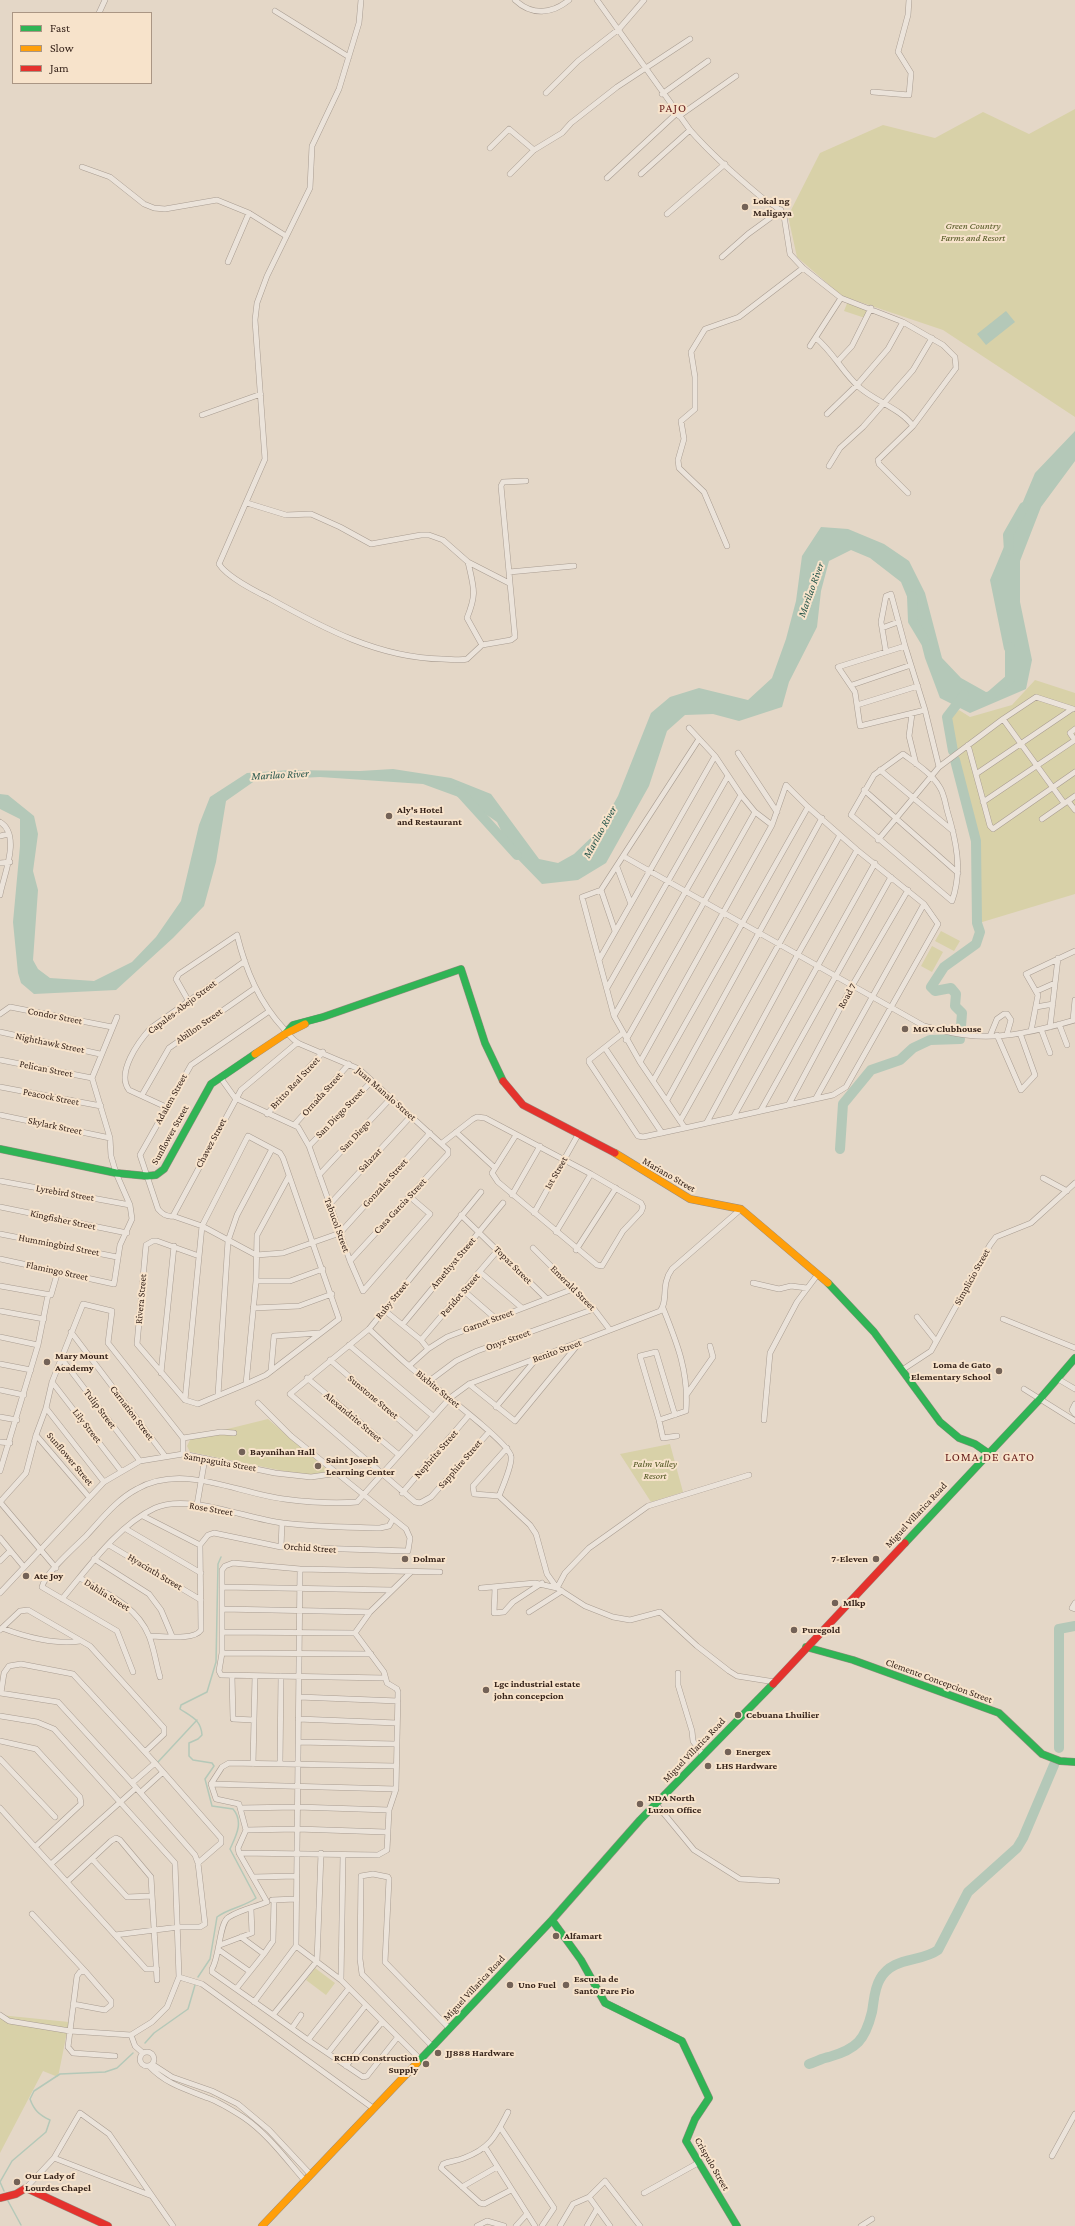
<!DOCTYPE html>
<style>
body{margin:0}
#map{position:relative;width:1075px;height:2226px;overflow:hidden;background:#e4d7c7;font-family:"Crimson Pro",serif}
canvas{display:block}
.legend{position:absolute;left:12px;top:12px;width:140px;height:72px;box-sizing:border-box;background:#f7e3cb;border:1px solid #aa9684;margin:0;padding:5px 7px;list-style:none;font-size:12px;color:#36231a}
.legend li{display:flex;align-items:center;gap:8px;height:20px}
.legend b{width:20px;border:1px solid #aa9684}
</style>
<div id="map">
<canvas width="1075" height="2226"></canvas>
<ul class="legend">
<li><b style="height:5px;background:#30b455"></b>Fast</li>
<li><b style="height:5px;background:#ff9f0a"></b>Slow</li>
<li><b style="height:5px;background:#e5322d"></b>Jam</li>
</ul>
</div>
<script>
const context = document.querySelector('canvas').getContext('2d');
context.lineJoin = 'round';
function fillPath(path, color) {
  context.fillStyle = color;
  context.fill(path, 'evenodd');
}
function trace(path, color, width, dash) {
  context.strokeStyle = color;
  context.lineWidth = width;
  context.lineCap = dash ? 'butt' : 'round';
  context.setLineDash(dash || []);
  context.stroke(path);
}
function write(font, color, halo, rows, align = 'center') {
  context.font = font + ' "Crimson Pro",serif';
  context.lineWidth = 4;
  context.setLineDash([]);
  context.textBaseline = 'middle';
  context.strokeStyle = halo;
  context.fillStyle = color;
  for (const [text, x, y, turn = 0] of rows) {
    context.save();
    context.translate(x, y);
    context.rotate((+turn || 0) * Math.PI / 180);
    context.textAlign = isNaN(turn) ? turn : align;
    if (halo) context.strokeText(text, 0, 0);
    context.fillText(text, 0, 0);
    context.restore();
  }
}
const green = new Path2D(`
 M1075,109V417L943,330L842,296L797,257L788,216L820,153L883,125L935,138L983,112L1029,134Z
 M848,301L869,308L865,318L844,311Z
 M1035,680L1075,693V894L979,923L978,843L953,745L949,718L959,710L970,717L1012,705Z
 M941,931L960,941L954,951L935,941Z
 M932,946L943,952L932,972L921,966Z
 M268,1419L331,1473L313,1477L190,1452L187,1446L191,1438Z
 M670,1444L683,1492L651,1502L620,1454Z
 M315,1968L335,1983L326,1995L306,1980Z
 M0,2015L69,2022L58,2077L43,2071L0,2153Z`);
const water = new Path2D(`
 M1006,311L1015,322L986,345L977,334Z
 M1075,431V461L1041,507L1020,561V602L1032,660L1026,689L970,713L940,698L925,658L913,611L901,582L870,558L851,550L829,561L821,591L817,627L789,682L782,707L739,721L713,714L685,715L667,731L649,786L606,863L578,880L542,884L512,853L497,822L464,799L423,784L320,777L256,780L226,801L216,862L204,906L173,938L116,990L34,994L21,983L18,973L13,922L20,846V819L0,809V794L8,795L34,816L38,834L33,871L38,890L33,960L38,969L50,978L94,981L132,962L156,937L181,901L199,825L210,797L247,773L291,770L360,771L393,769L451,778L491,794L539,859L558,863L574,854L599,830L618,796L651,713L670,697L699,688L748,700L772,678L786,639L796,601L802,556L821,527L848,529L884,544L909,561L925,593L942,658L961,678L986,692L997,690L1014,669L1004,649L990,580L1035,473Z`);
const stream = new Path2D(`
 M158,1762L197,1720
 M198,1977L210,1959L217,1917C229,1908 244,1907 256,1898L230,1849C236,1836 244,1822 233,1809L212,1806L205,1779L214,1766L212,1763L193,1760L189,1756V1743L198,1739L202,1735C201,1720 192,1717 180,1709L181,1705L207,1692L216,1662L218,1564L221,1557
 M145,2043L154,2033L188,2009L195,1985
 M4,2191L0,2182L12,2161L46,2132L50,2120C39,2115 34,2110 30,2099L34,2091L60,2074L105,2072L117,2068L133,2053
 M8,2201L21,2225`);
const river = new Path2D(`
 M1009,551L1008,535L1024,507
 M912,596L913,621L925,641
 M987,699L1010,679V647
 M953,751L947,717L964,695
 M459,791L517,855
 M840,1149L843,1104L871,1070L900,1060L913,1048L930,1040L960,1039L962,1013L955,1006L956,994L951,988L935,991L931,987L944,967L976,944L980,932L977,923L976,841L955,760
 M1059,1748V1629L1075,1626
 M809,2064C816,2062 822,2058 829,2057C857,2049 865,2040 872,2012C874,2001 874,1989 880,1979C893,1956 920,1963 938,1950L968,1892L1017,1848L1023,1838L1054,1765`);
const street = new Path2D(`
 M361,0L359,23L339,89L312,146L310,188L267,276L257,303L255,320L265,459L219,564C227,577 255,591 269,598C323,628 379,658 442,659C451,659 459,661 467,659L482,645L511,640L515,637L501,486L503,482L526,481
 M515,0C532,16 552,14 569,0
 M597,0L690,130C711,154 736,176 760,196C768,203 779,206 784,216L790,254L803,268L841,298L903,322L943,345L955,357L956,368L913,426
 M275,11L349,57
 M99,13L105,0
 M873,92L909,95L911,73L898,52L908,15L909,0
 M546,93L578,61L619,29L644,0
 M662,94L708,61
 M679,116L736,76
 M490,148L509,129L534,150
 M82,167L110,177L144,204L154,208L165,209L217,200L249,213L286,236
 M510,174L534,150L562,133L571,123L617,87L690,39
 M641,174L690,130
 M607,178L677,113
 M667,214L725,164
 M722,257L748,234L781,210
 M228,262L249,213
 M816,338C833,352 843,373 859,387C876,402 900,408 913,426L878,460L879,464L908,493
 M810,346L841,298
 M838,361L852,346L871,308
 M827,414L857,385L888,349L903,322
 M202,415L261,394
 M829,466L840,448L863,427L913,370L932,338
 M247,503L286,515L311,514L340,527L371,544L421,535H429L443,540L468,562L509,583
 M727,546L704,492L679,468L678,460L684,439L681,421L695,409V377L691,352L705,329L739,317L803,268
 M468,562C474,589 477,593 467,618L482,645
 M509,572L574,566
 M882,628L898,622
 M886,652L881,622L886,596L891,594L905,646
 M852,685L911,665
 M857,705L918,686
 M925,710L860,726L855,692L838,667L905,646L925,710L939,767
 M912,714L909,736L916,764
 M1003,719L1036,697L1073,709
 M689,728L715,756L741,795L755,812L772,825L786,785L808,807L857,850L924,904L938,924L846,1087L833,1095L685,1128L640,1062L614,1016L582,897L601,890L699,739
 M1074,739L1070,733L1075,729
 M968,745L990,826L993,829L1075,772
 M738,753L777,812
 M903,754C915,763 931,773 939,786C944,793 945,802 947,810C956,840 963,870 952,901L851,815L874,775Z
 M880,770L953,831
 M976,774L1072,709
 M864,790L958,873
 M1068,801L1075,810
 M983,802L1075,740
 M1042,819L1075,796
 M0,822C22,835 3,877 0,895
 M0,836L8,834
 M878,840L939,767L1003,719L1064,803
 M623,856L924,1026C937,1029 952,1034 966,1035C1002,1040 1041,1030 1075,1020
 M0,863L10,862
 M617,867L631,904
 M601,890L615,931
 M599,960L715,756
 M607,988L728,776
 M1037,991L1055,983
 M188,1000L176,979L179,974L237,935C246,971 259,1002 284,1029C289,1034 293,1041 300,1044L359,1069L448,1150V1154L350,1261
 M1036,1007L1053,1004
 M268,1012L191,1065L140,1155L158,1209C162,1214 166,1217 173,1216L241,1090L297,1043
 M0,1014L10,1007L112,1027
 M614,1016L741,795
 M1073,1020L1075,1000
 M1059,1024L1067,1045
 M1050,1027L1058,958
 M1041,1029L1050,1053
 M1031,1031L1038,995L1026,974L1075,951
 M0,1032L100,1054
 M623,1033L589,1060V1062L638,1136L643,1137L685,1128
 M997,1035L1021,1090L1035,1075L1020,1033
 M990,1036L997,1019L1004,1014H1007L1011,1020L1007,1034
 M626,1040L755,812
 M605,1048L662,1133
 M0,1060L92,1078
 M640,1062L772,825
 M220,1077L235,1098L298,1127L309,1146L350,1261L363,1291L430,1214L409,1196
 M653,1081L808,807
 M0,1087L101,1106
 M142,1095L169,1048L255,988
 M816,1098L924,904
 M667,1100L822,818
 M789,1104L852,986L908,890
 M166,1107L129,1090C116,1073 138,1042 151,1028L245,961
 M761,1110L891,877
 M267,1114L323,1052
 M0,1115L110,1138
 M734,1116L875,863
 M680,1121L840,835
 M707,1122L798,954L857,850
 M295,1124L349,1064
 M456,1132L495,1168
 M442,1143L473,1119L477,1117L485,1118L591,1174L641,1203L643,1207L641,1212L623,1231L602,1266L597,1265L498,1182L492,1173L516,1135
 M309,1146L372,1081
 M319,1175L391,1098
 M1043,1178L1067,1191
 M0,1181L130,1205
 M481,1192L369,1329L290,1394L415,1502L420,1503L431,1497L489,1432
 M512,1195L540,1146
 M330,1204L411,1116
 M0,1207L127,1233
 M534,1213L579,1133
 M461,1215L547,1299
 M173,1216L202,1226L256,1255L283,1253L340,1233L430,1133
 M556,1232L591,1174
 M0,1234L117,1257
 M533,1248L594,1309L610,1330
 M576,1250L616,1188
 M199,1256L157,1241H153L146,1245L137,1344L185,1400L198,1404L246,1384L256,1281L257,1235L289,1176
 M0,1259L114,1284L120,1245L132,1219L130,1205L116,1173L111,1156L110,1138L92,1078L117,1017
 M480,1272L522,1308
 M256,1281H290L323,1269
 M753,1283L779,1289L791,1286L807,1288
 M0,1286L51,1295L58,1271
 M464,1291L495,1318
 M253,1308L299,1306L332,1294
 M663,1308C677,1343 689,1372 686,1411L659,1420L663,1438L677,1436
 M384,1310L421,1340L428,1349
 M0,1311L44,1319
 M917,1317L936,1341
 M1003,1319L1075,1348
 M403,1324L503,1203
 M369,1329C382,1341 395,1354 409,1366C425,1380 508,1441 511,1456C513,1464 502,1488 499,1496L474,1494L473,1486L507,1448
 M71,1332L165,1456
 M0,1337L38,1345
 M421,1340L498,1250
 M349,1345L433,1416
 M61,1358L140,1461
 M330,1360L417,1435
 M0,1364L31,1370
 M409,1366L428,1349L447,1337L573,1289
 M902,1370L931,1351L990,1245L996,1237L1031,1223L1075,1183
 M271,1371L274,1336L320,1333
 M161,1373L174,1246
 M307,1378L399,1455
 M1058,1379L1075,1389
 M52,1382L121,1471
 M428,1382L456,1361L477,1351L594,1309
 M469,1384L515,1421L580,1342
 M1024,1389L1075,1421
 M0,1390L24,1395
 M687,1394L713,1357L710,1346
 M218,1395L228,1241L237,1215L272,1149
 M185,1400L202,1226L248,1136L280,1153L283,1158L339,1319L266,1375L246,1384
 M1075,1404L1072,1410L1075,1414
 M496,1407L537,1358
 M46,1408L104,1482
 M0,1417L17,1420
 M659,1420L640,1356L656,1352L675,1415
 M764,1420L770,1353L797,1302L818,1274
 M36,1435L89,1497
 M0,1442L10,1443
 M183,1454V1438L221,1432L234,1433
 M0,1471L38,1345L48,1295
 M402,1493L469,1415
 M499,1496L530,1525L536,1534L547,1574L557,1588L585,1606L613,1617L630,1620L660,1612L697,1646L729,1671L737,1676L775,1682
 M197,1505L205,1458
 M143,1516L200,1545
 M126,1529L201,1573
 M0,1538L24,1567
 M109,1545L201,1600
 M281,1547L282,1523
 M94,1559L149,1594L161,1610L172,1636
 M0,1561L10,1551
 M56,1568L0,1502L26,1473L36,1435L46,1408L52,1382L83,1304L112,1311L108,1343L183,1438
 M300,1569L296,1946L341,1980L420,2059
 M80,1578C106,1593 137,1606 149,1636C154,1648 156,1664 160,1677
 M222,1587L392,1590
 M481,1588L535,1583L557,1588L565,1573L589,1548L648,1506L749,1475
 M495,1588L494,1613L504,1612L513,1602L542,1583
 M0,1593L104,1482L140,1461L183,1454L275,1473L311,1477L339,1473
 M62,1599C88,1568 118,1525 155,1508C188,1493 247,1519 283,1523C315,1527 348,1527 380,1528L389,1526L393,1519
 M1075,1603L1072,1608L1075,1609
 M222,1609L370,1612
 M529,1612L562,1591
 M2,1628L20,1611L28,1610L90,1646L164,1728V1734L145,1752L155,1763
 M0,1630L2,1628C25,1637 57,1645 80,1641
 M222,1632L355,1633
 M149,1636C162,1636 194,1641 201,1630L200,1545L208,1535L214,1533L281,1547L408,1551L410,1538L406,1529L291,1436L258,1403
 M222,1653L371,1654
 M133,1672L117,1631L42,1587C45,1573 75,1547 86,1536C101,1520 116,1500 137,1489C183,1463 236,1493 284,1499C307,1502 334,1504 357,1502L450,1398L469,1384L660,1311C669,1301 660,1285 672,1269L741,1209
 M678,1673V1685L692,1731L693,1741L703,1755
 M232,1676L233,1719L254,1720
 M385,1678L221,1675L219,1671L222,1653V1570L225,1566L233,1563L300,1569L440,1572
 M0,1693L58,1702L132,1783
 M1,1693L4,1673L9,1666L21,1664L73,1674L145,1752
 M299,1697L398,1701
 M0,1716L37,1722L54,1729L175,1863L179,1977L167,2007L152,2022L131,2035L70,2031L68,2047L73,2053L115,2056
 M298,1719L397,1723
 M0,1741L36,1749L80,1797L81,1804L35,1847L0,1808
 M298,1742L396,1744
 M0,1759L55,1817
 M280,1763L281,1676
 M253,1764L255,1676
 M211,1784L396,1789
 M141,1792L163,1772L221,1838V1843L198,1863
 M656,1804L694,1850L740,1879L777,1881
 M240,1808L297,1807L389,1810
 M246,1830L297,1829L386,1832
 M35,1847L146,1969H157
 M239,1853L378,1855L387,1850L389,1810L396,1789L398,1692L397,1689L387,1683L384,1672L355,1633L370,1612L411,1572
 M321,1853L317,1961L273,2015L308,2040L349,1988
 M92,1859L127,1897L152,1896
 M51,1864L136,1788
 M253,1877L297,1876
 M67,1882L111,1841L116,1838L120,1840L151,1877L157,1980
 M272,1900L296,1899
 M115,1935L179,1927H200L205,1924L198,1863L195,1855L132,1783L155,1763L163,1772
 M241,1937L264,1954L273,1941L274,1900
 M220,1945L252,1933L251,1909
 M219,1950L249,1971
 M179,1977L202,1984L373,2108
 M341,1980L343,1855
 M236,1989L264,1954
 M254,2002L296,1946
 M73,2004L105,2010L111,2005V2001L85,1971
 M0,2015L9,2021L70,2031L77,1976L80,1972L85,1971L32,1914
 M273,2015L212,1972V1969C220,1956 219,1922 229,1917C240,1910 255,1907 267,1902L239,1853L238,1848L246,1830L239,1804L216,1799L211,1784L222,1767L229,1763L396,1766
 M292,2028L301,2015
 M131,2035L135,2046L143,2053
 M308,2040L363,2077L367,2076L397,2038
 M432,2046L362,1974L360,1959L361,1876L373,1874L388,1877L389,1879L385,1962L449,2028
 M140 2059a7 7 0 1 1 14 0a7 7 0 1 1-14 0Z
 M328,2053L366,2005
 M152,2064L172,2077L212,2091L238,2104L269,2130L311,2175
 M149,2066C166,2084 185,2089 208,2098C219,2102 232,2110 243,2117C267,2133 286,2159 305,2181
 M346,2066L382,2022
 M508,2112C496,2135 491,2148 464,2158C457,2161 450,2161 443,2164L441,2168L480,2203L484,2204L511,2190
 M500,2127L554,2208L542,2226
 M485,2147L535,2226
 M1052,2156L1075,2114
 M54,2158L152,2196
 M462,2187L497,2167
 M26,2188L54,2158L80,2113L109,2134L173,2226
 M644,2193L698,2163
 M589,2197L610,2226
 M477,2226L487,2221L504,2226
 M516,2226L527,2214
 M560,2226L573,2204L589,2197L605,2181L640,2226
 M587,2226L597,2209
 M861,2226L872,2219`);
const fast = new Path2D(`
 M285,1034L293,1025L323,1017L461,969L485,1043L503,1081
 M0,1149L116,1173L147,1176L156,1175L164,1169L211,1084L255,1054
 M828,1283L874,1332L940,1422L959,1438L975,1444L988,1453
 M905,1543L1039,1400L1075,1358
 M806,1647L853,1660L999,1713L1042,1754L1060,1761L1075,1762
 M552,1920L581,1960L605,2003L682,2041L709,2098L695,2119L686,2141L737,2226
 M417,2063L552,1920L640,1820L773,1684`);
const slow = new Path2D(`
 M255,1054L285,1034L305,1024
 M615,1153L690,1199L741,1209L828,1283
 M262,2226L417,2063`);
const jam = new Path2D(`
 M503,1081L523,1105L615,1153
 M773,1684L905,1543
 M0,2198L16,2194L26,2188L108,2226`);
const markers = [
 [745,207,4,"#736257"],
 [389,816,4,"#736257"],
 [905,1029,4,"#736257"],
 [47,1362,4,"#736257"],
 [999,1371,4,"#736257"],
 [242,1452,4,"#736257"],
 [318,1466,4,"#736257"],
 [405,1559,4,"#736257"],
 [876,1559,4,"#736257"],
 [26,1576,4,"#736257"],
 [835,1603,4,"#736257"],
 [794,1630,4,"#736257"],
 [486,1690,4,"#736257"],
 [738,1715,4,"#736257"],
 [728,1752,4,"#736257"],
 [708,1766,4,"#736257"],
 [640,1804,4,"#736257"],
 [556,1936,4,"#736257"],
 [510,1985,4,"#736257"],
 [566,1985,4,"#736257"],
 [438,2053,4,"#736257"],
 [426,2064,4,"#736257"],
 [17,2182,4,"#736257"]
];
const poiNames = [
 ["Lokal ng",753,201],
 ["Maligaya",753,213],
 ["Aly's Hotel",397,810],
 ["and Restaurant",397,822],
 ["MGV Clubhouse",913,1029],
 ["Mary Mount",55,1356],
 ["Academy",55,1368],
 ["Loma de Gato",991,1365,"right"],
 ["Elementary School",991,1377,"right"],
 ["Bayanihan Hall",250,1452],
 ["Saint Joseph",326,1460],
 ["Learning Center",326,1472],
 ["Dolmar",413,1559],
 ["7-Eleven",868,1559,"right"],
 ["Ate Joy",34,1576],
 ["Mlkp",843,1603],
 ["Puregold",802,1630],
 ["Lgc industrial estate",494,1684],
 ["john concepcion",494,1696],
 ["Cebuana Lhuilier",746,1715],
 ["Energex",736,1752],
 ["LHS Hardware",716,1766],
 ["NDA North",648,1798],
 ["Luzon Office",648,1810],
 ["Alfamart",564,1936],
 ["Escuela de",574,1979],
 ["Santo Pare Pio",574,1991],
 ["Uno Fuel",518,1985],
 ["JJ888 Hardware",446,2053],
 ["RCHD Construction",418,2058,"right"],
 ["Supply",418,2070,"right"],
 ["Our Lady of",25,2176],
 ["Lourdes Chapel",25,2188]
];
const parkNames = [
 ["Green Country",973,226],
 ["Farms and Resort",973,238],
 ["Palm Valley",655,1464],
 ["Resort",655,1476]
];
const streetNames = [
 ["Road 7",847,996,-61],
 ["Capales-Abejo Street",182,1007,-37],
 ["Condor Street",55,1016,11],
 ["Abillon Street",199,1026,-35],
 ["Nighthawk Street",50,1043,12],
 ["Pelican Street",46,1069,11],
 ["Britto Real Street",295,1083,-47],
 ["Ornada Street",322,1094,-48],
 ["Juan Manalo Street",386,1094,41],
 ["Peacock Street",51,1097,11],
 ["Adalem Street",171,1099,-61],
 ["San Diego Street",340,1113,-46],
 ["Skylark Street",55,1126,12],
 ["Sunflower Street",170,1135,-61],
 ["San Diego",355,1136,-47],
 ["Chavez Street",211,1143,-62],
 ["Salazar",370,1160,-47],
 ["1st Street",556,1173,-60],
 ["Mariano Street",669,1175,30],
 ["Gonzales Street",385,1183,-48],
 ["Lyrebird Street",65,1193,10],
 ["Casa Garcia Street",400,1206,-47],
 ["Kingfisher Street",63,1220,12],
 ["Tabucol Street",337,1225,70],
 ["Hummingbird Street",59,1245,11],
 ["Amethyst Street",453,1263,-50],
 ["Topaz Street",513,1265,45],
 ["Flamingo Street",57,1271,12],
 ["Simplicio Street",972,1277,-61],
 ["Emerald Street",573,1288,45],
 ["Peridot Street",460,1295,-49],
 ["Rivera Street",141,1299,-85],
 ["Ruby Street",392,1300,-51],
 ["Garnet Street",488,1321,-20],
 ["Onyx Street",508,1340,-20],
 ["Benito Street",557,1351,-20],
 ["Bixbite Street",438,1389,39],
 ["Sunstone Street",373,1397,40],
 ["Tulip Street",100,1409,53],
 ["Carnation Street",132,1413,53],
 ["Alexandrite Street",353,1417,40],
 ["Lily Street",87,1426,52],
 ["Nephrite Street",436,1454,-49],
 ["Sunflower Street",70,1459,50],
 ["Sampaguita Street",220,1462,10],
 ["Sapphire Street",460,1464,-49],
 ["Rose Street",211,1509,10],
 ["Miguel Villarica Road",916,1515,-47],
 ["Orchid Street",310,1548,4],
 ["Hyacinth Street",155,1572,31],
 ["Dahlia Street",107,1595,32],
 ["Clemente Concepcion Street",939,1681,20],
 ["Miguel Villarica Road",694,1750,-46],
 ["Miguel Villarica Road",474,1988,-47],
 ["Crispulo Street",712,2164,60]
];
const waterNames = [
 ["Marilao River",811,590,-70],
 ["Marilao River",280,775,-3],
 ["Marilao River",600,832,-61]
];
const quarterNames = [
 ["PAJO",673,108],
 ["LOMA DE GATO",990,1457]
];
fillPath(green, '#d8d1a8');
fillPath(water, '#b4c8b8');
trace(stream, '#b4c8b8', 1.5);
trace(river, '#b4c8b8', 10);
trace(street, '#a89c91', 6);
trace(fast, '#988c81', 8);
trace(slow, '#988c81', 8);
trace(jam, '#988c81', 8);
trace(street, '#ebe3da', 5);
trace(fast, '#30b455', 7);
trace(slow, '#ff9f0a', 7);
trace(jam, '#e5322d', 7);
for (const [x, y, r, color] of markers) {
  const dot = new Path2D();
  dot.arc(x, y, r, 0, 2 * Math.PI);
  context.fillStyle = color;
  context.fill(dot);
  trace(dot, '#f7e3cb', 1.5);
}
write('bold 10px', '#36231a', '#f7e3cb', poiNames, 'left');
write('italic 10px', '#4f541f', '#f7e3cb', parkNames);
write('10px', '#36231a', '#f7e3cb', streetNames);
write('italic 11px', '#28574c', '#f7e3cb', waterNames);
context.letterSpacing = '1px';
write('12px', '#651a17', '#f7e3cb', quarterNames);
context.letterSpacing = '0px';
</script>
